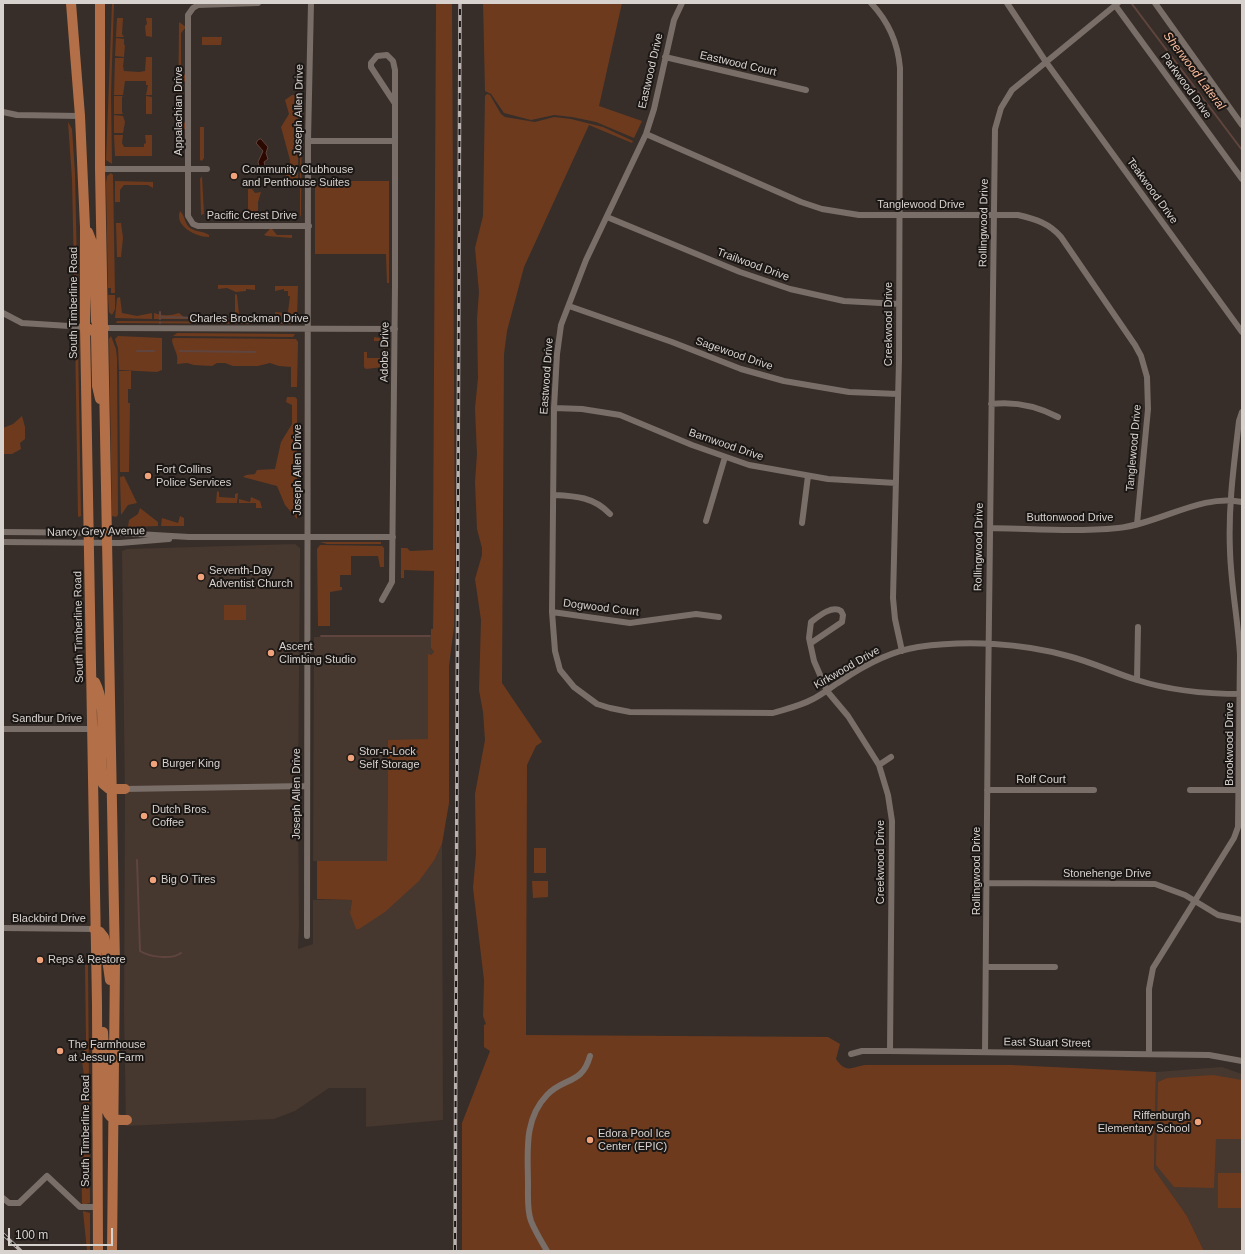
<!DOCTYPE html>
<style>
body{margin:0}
#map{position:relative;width:1245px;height:1254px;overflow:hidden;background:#372e29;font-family:Helvetica,sans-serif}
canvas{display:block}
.frame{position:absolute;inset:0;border:4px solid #d8d2cf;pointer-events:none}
.scale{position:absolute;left:8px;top:1228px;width:105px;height:18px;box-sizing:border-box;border:2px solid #d8d2cf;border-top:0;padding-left:5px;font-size:12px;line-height:14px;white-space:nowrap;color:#d8d2cf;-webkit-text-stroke:3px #1b1715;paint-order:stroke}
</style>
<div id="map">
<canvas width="1245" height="1254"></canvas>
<div class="frame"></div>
<div class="scale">100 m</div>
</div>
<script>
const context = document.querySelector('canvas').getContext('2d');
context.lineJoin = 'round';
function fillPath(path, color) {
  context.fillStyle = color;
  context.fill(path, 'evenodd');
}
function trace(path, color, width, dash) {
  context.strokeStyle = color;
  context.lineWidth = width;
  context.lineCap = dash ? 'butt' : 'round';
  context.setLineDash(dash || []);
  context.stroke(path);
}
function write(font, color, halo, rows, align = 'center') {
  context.font = font + ' Helvetica,sans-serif';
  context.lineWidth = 4;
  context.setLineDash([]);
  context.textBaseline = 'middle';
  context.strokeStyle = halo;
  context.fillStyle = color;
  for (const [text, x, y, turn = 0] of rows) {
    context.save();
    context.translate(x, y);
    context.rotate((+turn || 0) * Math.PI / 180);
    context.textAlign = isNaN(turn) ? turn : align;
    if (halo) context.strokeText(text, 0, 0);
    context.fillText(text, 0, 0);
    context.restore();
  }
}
const built = new Path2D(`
 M295,544L300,548V554L298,797L299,926L298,949L313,944V900H352L350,913L435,859L442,844L443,1120L366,1127V1088H329L295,1111L274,1119L126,1126L124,1011L125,803L122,551L127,549Z
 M314,637H431V648L434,652L431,655H428V740H388L387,861H313Z
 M1222,1067L1242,1074V1251H1204L1187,1216L1154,1169L1156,1072Z`);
const green = new Path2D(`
 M112,3H114L111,95L112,164L106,160Z
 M436,3H452L455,560L454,627L449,666V803L442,844L435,859L419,881L385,912L359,929H356L350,913L352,900L317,899V861H387L388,740L428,739V654L431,655L434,652L431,648V629H433L434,571L404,570V578H401V548H407L410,551L433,550Z
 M483,3H622L599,106L642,121L634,138L596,122L572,117L554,115L531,120L504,113L491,94L485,91Z
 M117,18H123L122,34L124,37H116Z
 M146,18H152V37L146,36L145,26L147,24Z
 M179,22L186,27L181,33V74L183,76L186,73V80L180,85L181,122L183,124L186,121L185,129L180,130L178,125Z
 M202,37H222L221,45H202Z
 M116,38L124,39V45H125L124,57L115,56Z
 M146,57H152V95H146L148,85H146V81H125L123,95H114L115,58H124L123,66L124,71L139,72L145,71Z
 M487,94L490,95L501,114L505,117L535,122L554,117L571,119L603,127L633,141L632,143L589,125L524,267L507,331L504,354L502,683L542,742L536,746L527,765L526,1035L828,1037L840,1044L836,1059C846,1074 852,1067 865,1065H1011L1156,1072L1154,1169L1187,1216L1204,1251H462V1123L490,1051L484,1047V1025L486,1024L483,1016L484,980L473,888L476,854L475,794L485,740L483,712L479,690L481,620L475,579L482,555V548L477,529L475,482L477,454L475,408L478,378L477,319L479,292L475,248L483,216L485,96Z
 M292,95H298V166H295V169H298V183H288L284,180L289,169L290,160L281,127L289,114L285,100Z
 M114,96H123L122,97V112L123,114H114Z
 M146,96L152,97V114H146Z
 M300,106H302L301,217L300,215Z
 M114,115L123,116L125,122L123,133H114Z
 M68,122L72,129L75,173L78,316L75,320L72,179Z
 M200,127H204V158L202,161L200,160Z
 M114,135H123L122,143L124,147H144V144L146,143L145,135H152V156H115Z
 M111,173L113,175L115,293H111V288H108L106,183L107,176Z
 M202,176L204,214L201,215L200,179Z
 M115,181L153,182V188L148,185H124L120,190V202H115Z
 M315,181H389V283H387L386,254H315Z
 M248,189H252L255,193L261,192L258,202V215L248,216Z
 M180,211C185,215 184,223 190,228C196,232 203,231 209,235V237C196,237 174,226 180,211Z
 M116,223H121L123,238L121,257H117Z
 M270,229H272L277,235H292V238L267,236L264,235Z
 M218,285H255V290L246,289V291L236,292L227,288L218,289Z
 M275,286H298L297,319L275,320V312L284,313V312H288L290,296H288V291H284V289L275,291Z
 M235,294L237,295L239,314L246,318H254V320H223L222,318L231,317L235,311Z
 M108,295H115V309L112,315L109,312Z
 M120,297L122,313L137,316L152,313V319L115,318L117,298Z
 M154,313C163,316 170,316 179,313L185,318L203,319H154Z
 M117,321L293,322L295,324L116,323Z
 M177,333L295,334L293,337L173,336Z
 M75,334L78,342L81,516L79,517L78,516Z
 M111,336L116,349L117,358L118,515L116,517L112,516L109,339Z
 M118,336L162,338V370L157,372L119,370L118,348L115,339Z
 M374,337L385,339V360H383V367L366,369L364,367V352H367V358H383L384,345H381L379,341H374Z
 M174,338L296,339L298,342L297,387H291V367L279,366L270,363L258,366H233L225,363H217L212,366L194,365L187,363L177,364C179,352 172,348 172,339Z
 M119,371H131V389H128V403H130L129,472H120Z
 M287,397H295L297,399V519L285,505L277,486L243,477L246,475L255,474L257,470L275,469L281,442L292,424V405L286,402Z
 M22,416L25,427V439L20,443L21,449L12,454H3V428L13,424Z
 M124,476L137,503L128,505L121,515L120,477Z
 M217,491L219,492V497L235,498V494L238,493L237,503H216Z
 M251,497L260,501L262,508H256V503H239V499L250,502Z
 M140,508L158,522V526L128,527L129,520L138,514Z
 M180,516L184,518V526H161L162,518L178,523Z
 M320,542H381V544H327Z
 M320,545L382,546L384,548V567H380L378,556H351V575H340V587H342V590L330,592V626H318L317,549Z
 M224,605H246V620H224Z
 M546,848V873H534V848Z
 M532,881H548V897L533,898Z
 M85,965H88L90,1203L82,1205L81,1128L84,1075L82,1061L86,1041Z
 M1213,1075L1242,1080V1139H1216L1214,1188L1174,1187L1156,1165L1158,1082L1167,1078Z
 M1218,1173H1242V1208H1218Z
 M83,1211L90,1213V1251H87Z`);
const water = new Path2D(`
 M261,139L268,147L266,153L268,159L264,162L266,169L262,171L260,170L258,162L263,151L256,143L258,140Z`);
const stream = new Path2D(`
 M1132,4L1242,150
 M160,312V319
 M160,317L203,318
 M205,318L212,316L221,318
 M222,318H229
 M160,322V323
 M137,351H154
 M180,351L255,352
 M321,636H430
 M137,860L140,951C149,957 172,960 181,953`);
const street = new Path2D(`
 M258,3L198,5L193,8L188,15V216L193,224L198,226H309
 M682,3L674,20L654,109L646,134L586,260L561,325L557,354L554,408L552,612L555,651L560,670L574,687L597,704L610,708L630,712L773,713C786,709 800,706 813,699C823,694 831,687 841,681C863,666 891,651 918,647C967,640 1021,643 1068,656C1092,662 1114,673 1137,680C1171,691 1206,694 1242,694
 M871,3C888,21 898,43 900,68L899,360L893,598L895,619L902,651
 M1007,3L1046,62L1242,332
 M1155,3L1242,125
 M1115,5L1242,179
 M665,57L806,90
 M3,112L17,115L80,116
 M646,134L801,202L822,209L859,215H1018C1035,219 1049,223 1061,237L1135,345L1141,356L1147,377L1148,409L1137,524
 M308,141H394
 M100,169H207
 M607,217L740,272L790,289L844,301L899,304
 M569,306L672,342L741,369L784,381L849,392L898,394
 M3,313L22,323L85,327
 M104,328L395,329
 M991,404C1015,401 1037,406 1058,417
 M554,408L582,409L620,415L692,445L749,465L828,479L896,483
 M554,495C576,496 594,497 610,514
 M706,521L725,457
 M802,523L808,476
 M990,528C1032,529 1076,532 1118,528C1159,524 1202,493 1242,502
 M3,532L120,533L189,537H393
 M3,542L120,543L169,539
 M382,600L392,582L395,285V70L393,61L387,55L377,56L371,63V67L394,102
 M552,612L630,623L696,614L719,617
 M811,643L842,622L843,615L841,611C832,605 819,616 811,622L809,638L814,661L827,691L848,716L879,765L888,795L892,821L890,1051
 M1137,680L1138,627
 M3,729H92
 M879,765L891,757
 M125,789L306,786
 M987,790H1094
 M1190,790H1239
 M987,883L1155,884L1185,895L1218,915L1242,920
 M3,928L94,929
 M307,936L308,141L311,3
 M986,967H1055
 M985,1052L988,698L995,129L1001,108L1012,90L1118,3
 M851,1054L862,1051H890L1209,1055L1242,1061
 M1149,1054V989L1153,968L1234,838L1238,827L1240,655C1238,620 1231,586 1230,551C1228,507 1234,464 1239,421L1242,412
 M3,1198L9,1203H19L47,1176L80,1207H99
 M547,1251C541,1241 535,1231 531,1221C527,1210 528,1197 528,1185C528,1153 523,1120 547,1095C564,1077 582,1085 590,1056`);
const primary = new Path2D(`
 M71,3L80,116L85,227V327L97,1004L98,1251
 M100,3V169L115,963L112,1251
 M88,232L93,245L96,321L98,326L104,328
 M85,327L94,331L96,335L97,386L100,399
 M95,682C110,711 96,753 103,784L109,789H125
 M94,929L100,932L104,937L110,980
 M103,1032L107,1111C111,1121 118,1120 127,1120`);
const rail = new Path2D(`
 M3,1234L21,1251
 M455,1251L460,3`);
const markers = [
 [234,176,4,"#f0a27a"],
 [148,476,4,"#f0a27a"],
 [201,577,4,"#f0a27a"],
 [271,653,4,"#f0a27a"],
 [351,758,4,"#f0a27a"],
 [154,764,4,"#f0a27a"],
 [144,816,4,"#f0a27a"],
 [153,880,4,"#f0a27a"],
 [40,960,4,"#f0a27a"],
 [60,1051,4,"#f0a27a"],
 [1198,1122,4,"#f0a27a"],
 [590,1140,4,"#f0a27a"]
];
const streetNames = [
 ["Eastwood Court",738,64,13],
 ["Eastwood Drive",651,71,-77],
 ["Parkwood Drive",1186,86,54],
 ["Joseph Allen Drive",299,110,-89],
 ["Appalachian Drive",179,111,-90],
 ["Teakwood Drive",1152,191,54],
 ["Tanglewood Drive",921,205],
 ["Pacific Crest Drive",252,216],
 ["Rollingwood Drive",984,223,-89],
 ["Trailwood Drive",753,265,20],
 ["South Timberline Road",74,303,-90],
 ["Charles Brockman Drive",249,319],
 ["Creekwood Drive",889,324,-90],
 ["Adobe Drive",385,352,-89],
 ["Sagewood Drive",734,354,19],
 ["Eastwood Drive",547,376,-86],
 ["Barnwood Drive",726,445,19],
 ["Tanglewood Drive",1134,448,-85],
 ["Joseph Allen Drive",298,470,-90],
 ["Buttonwood Drive",1070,518],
 ["Nancy Grey Avenue",96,532,-1],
 ["Rollingwood Drive",979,547,-89],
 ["Dogwood Court",601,608,7],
 ["South Timberline Road",79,627,-91],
 ["Kirkwood Drive",847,668,-30],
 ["Sandbur Drive",47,719],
 ["Brookwood Drive",1230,744,-90],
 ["Rolf Court",1041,780],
 ["Joseph Allen Drive",297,794,-90],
 ["Creekwood Drive",881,862,-90],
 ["Rollingwood Drive",977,871,-90],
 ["Stonehenge Drive",1107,874],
 ["Blackbird Drive",49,919],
 ["East Stuart Street",1047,1043,1],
 ["South Timberline Road",86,1131,-90]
];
const poiNames = [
 ["Community Clubhouse",242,170],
 ["and Penthouse Suites",242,183],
 ["Fort Collins",156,470],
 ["Police Services",156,483],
 ["Seventh-Day",209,571],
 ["Adventist Church",209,584],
 ["Ascent",279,647],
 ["Climbing Studio",279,660],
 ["Stor-n-Lock",359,752],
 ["Self Storage",359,765],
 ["Burger King",162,764],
 ["Dutch Bros.",152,810],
 ["Coffee",152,823],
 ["Big O Tires",161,880],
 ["Reps & Restore",48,960],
 ["The Farmhouse",68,1045],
 ["at Jessup Farm",68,1058],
 ["Riffenburgh",1190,1116,"right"],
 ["Elementary School",1190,1129,"right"],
 ["Edora Pool Ice",598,1134],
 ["Center (EPIC)",598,1147]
];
const waterNames = [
 ["Sherwood Lateral",1194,71,53]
];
fillPath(built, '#46372f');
fillPath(green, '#6d3a1e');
fillPath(water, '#2c0900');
trace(water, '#60453e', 1);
trace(stream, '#60453e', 2);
trace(street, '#796e68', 6);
trace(primary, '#b37048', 10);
trace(rail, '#b9b2af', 3.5);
trace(rail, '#1b1715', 2, [6]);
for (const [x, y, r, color] of markers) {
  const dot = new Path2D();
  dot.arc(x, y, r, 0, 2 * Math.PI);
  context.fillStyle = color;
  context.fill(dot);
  trace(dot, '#1b1715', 1.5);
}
write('11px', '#d8d2cf', '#1b1715', streetNames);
write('11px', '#d8d2cf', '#1b1715', poiNames, 'left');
write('italic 12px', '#f9bc9d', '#1b1715', waterNames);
</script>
